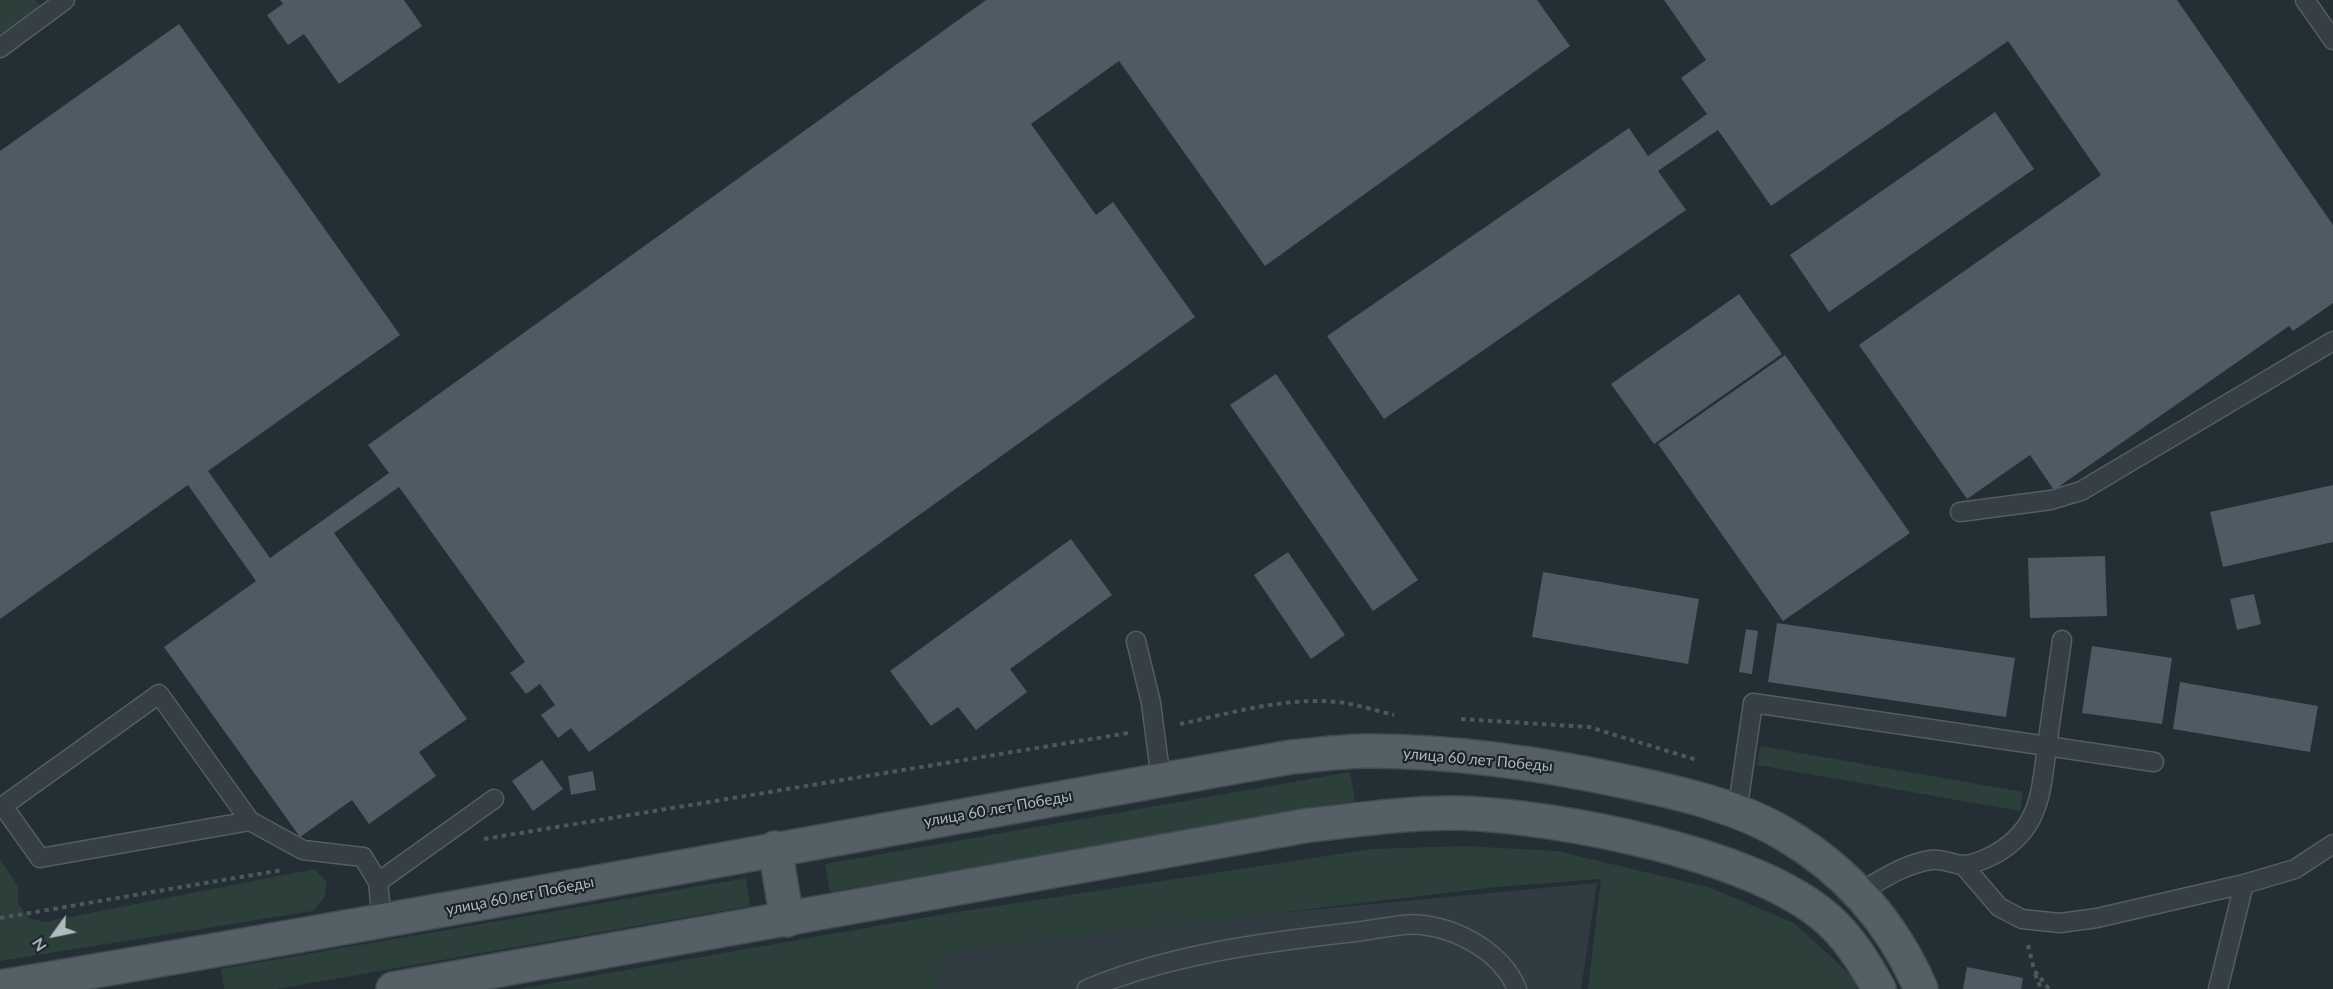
<!DOCTYPE html>
<meta charset="utf-8">
<style>
body{margin:0}
#map{position:relative;width:2333px;height:989px;overflow:hidden;background:#232e35;font-family:Lato,sans-serif}
canvas{display:block}
.north{position:absolute;left:24px;top:905px;width:60px;height:60px;-webkit-text-stroke:4px #1c242a;paint-order:stroke;rotate:237deg;font-size:16px;font-weight:700;line-height:24px;text-align:center;color:#b1bac2}
.north::after{content:'';display:block;margin:auto;width:21px;height:27px;background:#b1bac2;clip-path:polygon(50% 0,100% 100%,50% 72%,0 100%)}
</style>
<div id="map">
<canvas width="2333" height="989"></canvas>
<div class="north">N</div>
</div>
<script>
const context = document.querySelector('canvas').getContext('2d');
context.lineJoin = 'round';
function fillPath(path, color) {
  context.fillStyle = color;
  context.fill(path, 'evenodd');
}
function trace(path, color, width, dash) {
  context.strokeStyle = color;
  context.lineWidth = width;
  context.lineCap = dash ? 'butt' : 'round';
  context.setLineDash(dash || []);
  context.stroke(path);
}
function write(font, color, halo, rows, align = 'center') {
  context.font = font + ' Lato,sans-serif';
  context.lineWidth = 4.5;
  context.setLineDash([]);
  context.textBaseline = 'middle';
  context.strokeStyle = halo;
  context.fillStyle = color;
  for (const [text, x, y, turn = 0] of rows) {
    context.save();
    context.translate(x, y);
    context.rotate((+turn || 0) * Math.PI / 180);
    context.textAlign = isNaN(turn) ? turn : align;
    if (halo) context.strokeText(text, 0, 0);
    context.fillText(text, 0, 0);
    context.restore();
  }
}
const airport = new Path2D(`
 M1597,883L1581,989H811L956,943Z`);
const green = new Path2D(`
 M0,0H35L41,5L0,35Z
 M1760,746L2023,792L2020,811L1757,765Z
 M1350,772L1355,801L830,892L825,864Z
 M1465,846L1557,851L1708,887L1794,923L1853,977L1857,989H1588L1601,879L1497,887L946,952L937,989H518L951,913L1372,849Z
 M0,859L18,886V903L28,918L44,922L314,869L327,882L324,898L313,911L0,961Z
 M746,878L750,906L277,989H224L221,969Z`);
const building = new Path2D(`
 M280,0H404L422,26L339,84L304,34L288,45L267,15L283,4Z
 M986,0H1537L1570,46L1265,266L1119,61L1031,124L1096,215L1113,202L1195,317L589,752L571,728L558,738L541,715L555,705L540,684L526,694L510,673L525,662L399,487L334,533L467,719L419,752L436,776L369,824L352,800L300,837L164,647L256,581L188,485L0,619V151L179,24L400,335L208,471L270,558L389,473L368,445Z
 M1664,0H2177L2333,225V303L2293,331L2289,326L2054,490L2030,455L1967,499L1859,345L2101,175L2008,41L1771,206L1718,130L1658,171L1686,210L1384,419L1327,336L1629,128L1648,156L1707,114L1681,78L1706,60Z
 M1995,112L2034,169L1829,312L1790,255Z
 M1739,294L1782,354L1654,444L1611,384Z
 M1785,355L1910,533L1783,621L1658,444Z
 M1276,374L1418,580L1373,611L1230,405Z
 M2333,485V542L2223,567L2210,512Z
 M1071,539L1112,595L1010,669L1027,692L976,730L958,707L931,726L890,671Z
 M1288,552L1345,635L1311,659L1254,575Z
 M2105,556L2107,616L2030,618L2028,558Z
 M1543,572L1699,599L1688,664L1532,637Z
 M2254,594L2261,624L2237,630L2230,599Z
 M1777,623L2015,658L2006,717L1768,682Z
 M1746,629L1758,631L1752,674L1739,672Z
 M2092,646L2172,658L2162,724L2082,713Z
 M2180,682L2318,706L2310,752L2173,729Z
 M542,760L563,789L533,811L512,781Z
 M593,771L596,790L571,795L568,776Z
 M1967,967L2023,978L2021,989H1963Z`);
const path = new Path2D(`
 M1461,719L1589,727L1697,760
 M1180,724C1232,713 1291,695 1345,703C1361,706 1378,711 1394,715
 M484,839L1128,733
 M0,918L282,870
 M2028,945L2034,970L2049,989
 M2035,974L2041,989`);
const lane = new Path2D(`
 M2305,0L2333,40
 M0,48L65,0
 M1960,512L2051,500L2081,491L2333,341
 M2062,640L2047,746L2154,762
 M1136,641L1151,703L1161,780
 M1737,812L1753,703L2047,746C2041,792 2040,828 1997,853C1988,858 1973,865 1962,865C1952,864 1941,858 1931,860C1904,864 1883,879 1860,892
 M250,821L159,694L3,806L40,858L250,821L303,850L363,857L378,882L382,922
 M1963,865L1999,907L2022,919L2060,923L2097,918L2244,884L2295,869L2333,844
 M378,882L494,799
 M1087,989C1171,954 1265,942 1355,932C1374,930 1405,922 1423,925C1461,930 1502,953 1517,989
 M2218,989L2244,884`);
const primary = new Path2D(`
 M775,848L787,920
 M0,987C431,915 860,833 1291,757C1316,755 1342,751 1367,751C1457,751 1545,764 1632,783C1684,794 1740,807 1786,835C1847,871 1893,924 1921,989
 M393,989L1304,826C1354,820 1404,813 1454,813C1553,815 1765,854 1835,926C1853,944 1867,967 1879,989`);
const streetNames = [
 ["улица 60 лет Победы",1478,760,5],
 ["улица 60 лет Победы",998,809,-10],
 ["улица 60 лет Победы",520,896,-11]
];
fillPath(airport, '#313b42');
fillPath(green, '#2c3f3b');
fillPath(building, '#4f5a63');
trace(lane, '#545d63', 21);
trace(primary, '#434b52', 36);
trace(path, '#4a5a59', 4, [4.5, 4.5]);
trace(lane, '#363f46', 18);
trace(primary, '#545f66', 33);
write('15px', '#b1bac2', '#1c242a', streetNames);
</script>
